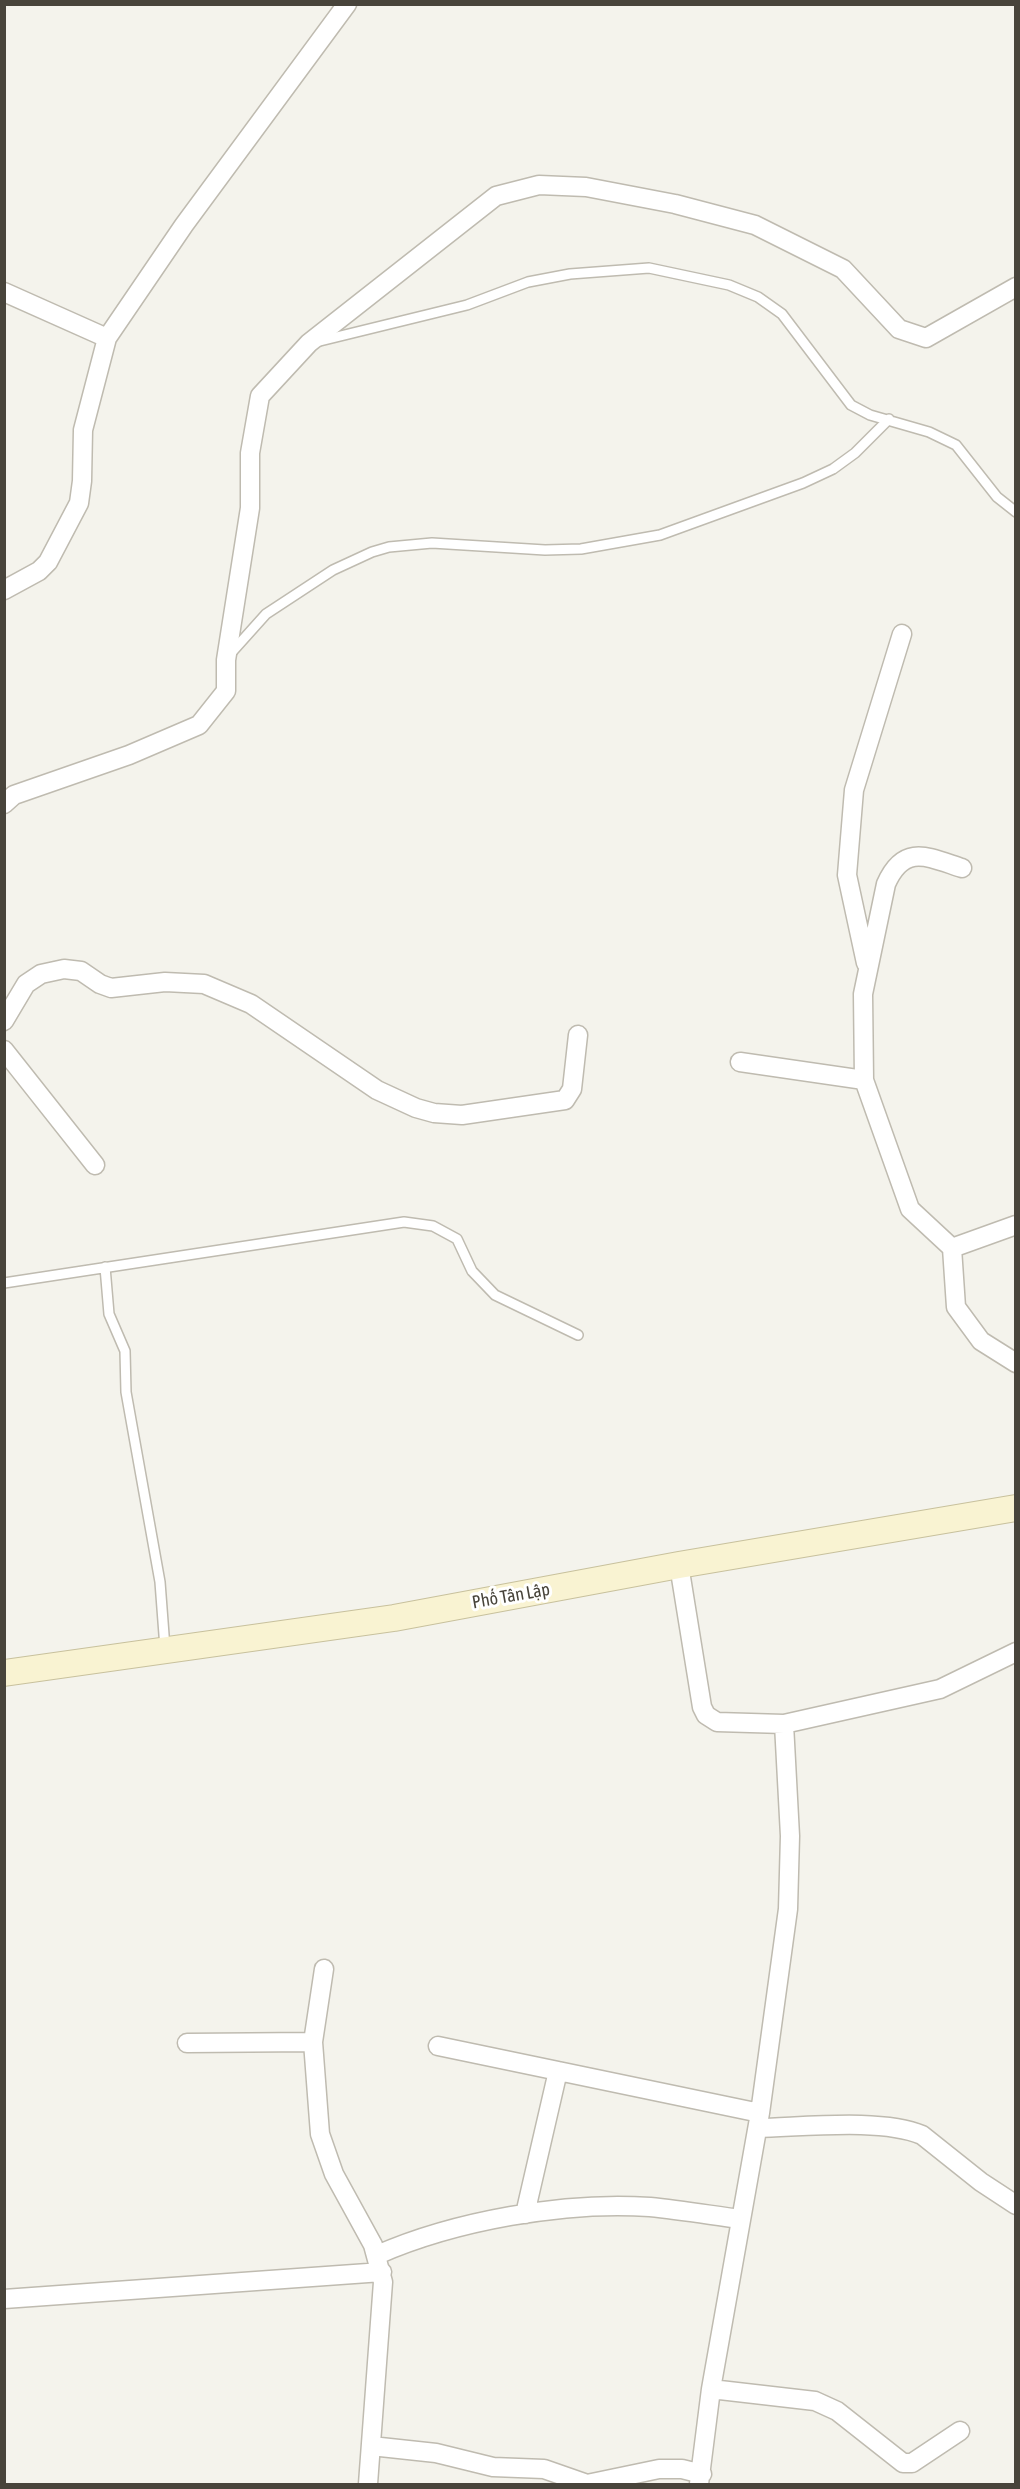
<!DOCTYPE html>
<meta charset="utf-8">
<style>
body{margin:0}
#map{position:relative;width:1020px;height:2489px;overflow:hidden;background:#f4f3ec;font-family:"Asap Condensed",sans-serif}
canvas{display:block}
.frame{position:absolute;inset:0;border:6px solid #48443b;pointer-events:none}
</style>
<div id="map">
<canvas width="1020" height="2489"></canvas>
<div class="frame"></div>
</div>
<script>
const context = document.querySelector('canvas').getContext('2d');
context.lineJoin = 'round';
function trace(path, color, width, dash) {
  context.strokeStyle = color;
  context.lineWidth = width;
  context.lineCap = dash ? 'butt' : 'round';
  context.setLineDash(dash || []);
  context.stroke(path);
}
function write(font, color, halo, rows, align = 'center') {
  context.font = font + ' "Asap Condensed",sans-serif';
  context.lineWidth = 6;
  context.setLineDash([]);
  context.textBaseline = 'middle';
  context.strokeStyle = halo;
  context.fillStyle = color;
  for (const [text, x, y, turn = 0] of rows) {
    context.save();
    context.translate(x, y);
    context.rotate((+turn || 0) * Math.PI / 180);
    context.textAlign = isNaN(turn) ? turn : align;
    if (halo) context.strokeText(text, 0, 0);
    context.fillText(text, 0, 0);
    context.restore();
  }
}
const lane = new Path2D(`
 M320,341L467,305L528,282L570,274L649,268L729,285L758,297L782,314L851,405L870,415L929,432L956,445L997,497L1016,512
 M231,653L266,614L333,570L372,552L389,547L432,543L545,550L581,549L660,535L803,483L833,469L855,453L889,419
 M105,1267L109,1314L125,1351L126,1392L160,1582L165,1648
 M4,1283L404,1222L433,1226L457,1239L472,1271L495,1295L578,1335`);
const street = new Path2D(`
 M4,292L107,338
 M4,590L39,571L48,562L79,503L82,481L83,430L107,338L184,225L347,4
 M4,804L14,795L129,755L199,725L226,691V660L250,508V453L260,396L309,343L496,196L539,185L586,187L675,204L755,225L843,269L899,329L926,338L1016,287
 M962,868C928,857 904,843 886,884L863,994L864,1080L910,1209L952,1248L956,1307L981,1341L1016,1363
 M866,963L847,875L854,790L902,634
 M4,1021L26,984L41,974L64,969L81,971L100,984L111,988L165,982L204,984L251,1004L377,1090L416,1108L434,1113L462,1115L565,1100L572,1089L578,1035
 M4,1050L95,1165
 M740,1062L864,1080
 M952,1248L1016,1225
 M679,1565L702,1707L706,1715L717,1722L784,1724L940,1689L1016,1652
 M324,1969L313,2042L320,2134L334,2174L373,2245L383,2282L368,2484
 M187,2043L313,2042
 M438,2046L760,2113
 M758,2128C804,2127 882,2118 922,2135L981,2182L1016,2205
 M525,2214L558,2071
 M377,2255C454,2221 565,2201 650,2207C680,2210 710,2215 740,2219
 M4,2299L382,2272
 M711,2389L815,2401L837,2411L903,2463H912L960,2431
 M371,2446L436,2453L493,2467L544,2469L587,2484L659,2469H682L702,2474
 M699,2484L711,2389L760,2113L788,1909L790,1836L784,1724`);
const secondary = new Path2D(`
 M4,1673L394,1618L679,1565L1016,1508`);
const streetNames = [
 ["Phố Tân Lập",511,1596,-10]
];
trace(lane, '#bfbbb0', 12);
trace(street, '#bfbbb0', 21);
trace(secondary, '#c8c19d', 28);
trace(lane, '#fff', 9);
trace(street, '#fff', 18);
trace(secondary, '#f9f3d2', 26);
write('18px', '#48443b', '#fff', streetNames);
</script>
